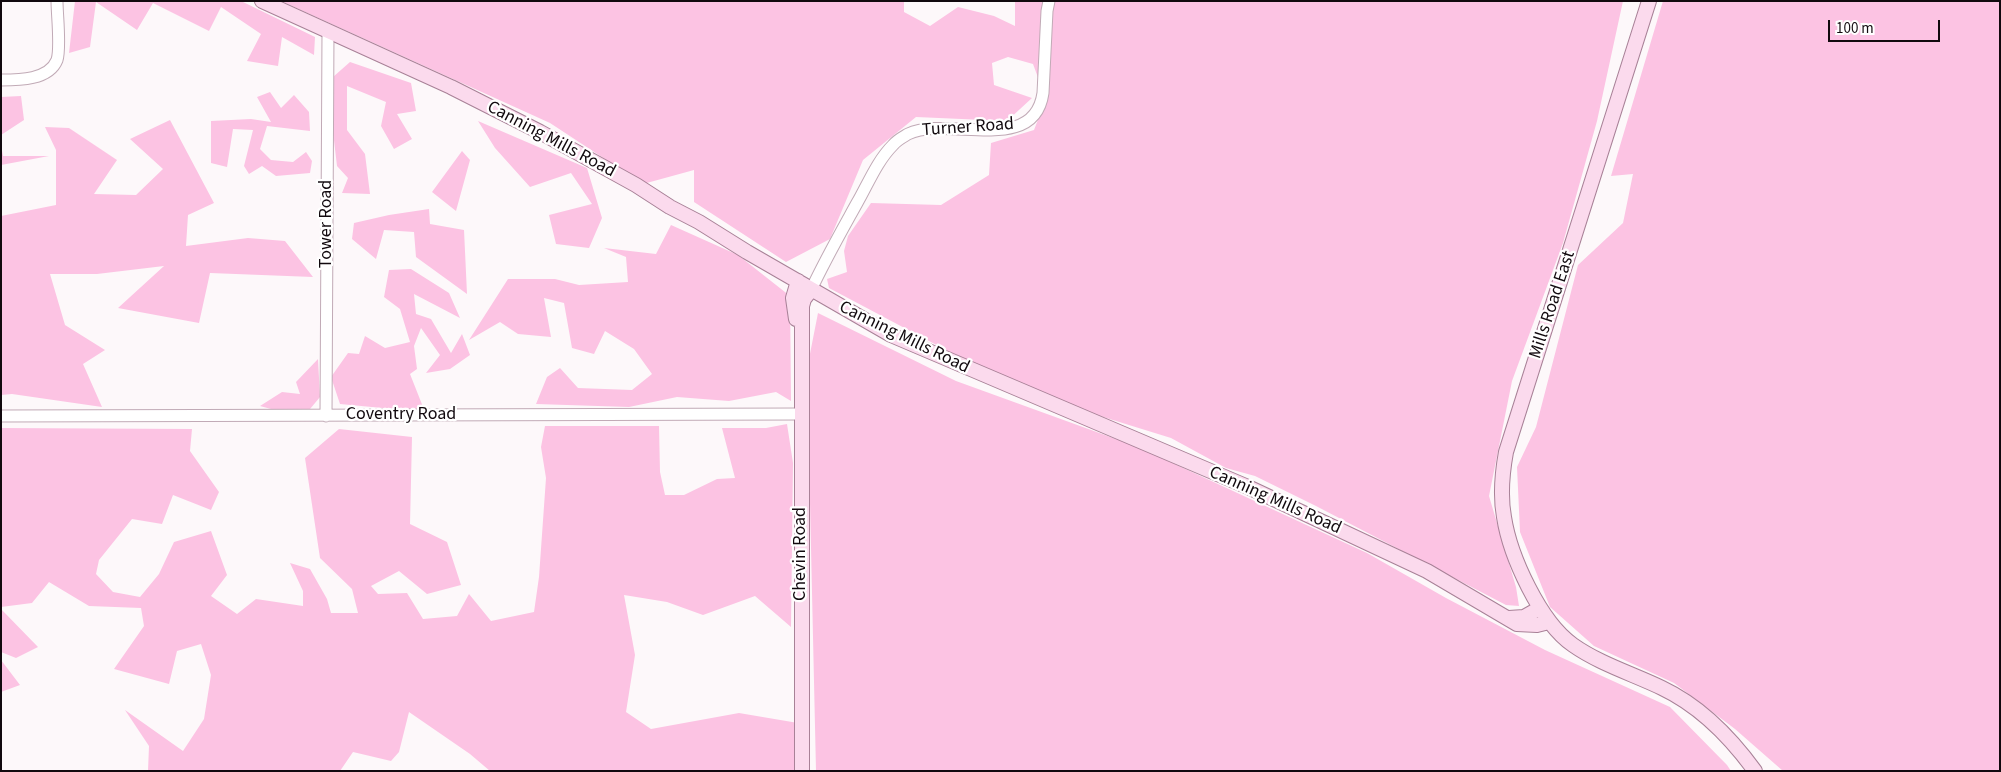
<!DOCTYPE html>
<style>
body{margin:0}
#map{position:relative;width:2001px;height:772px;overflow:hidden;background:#fdf8fa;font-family:"Source Sans 3",sans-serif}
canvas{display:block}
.frame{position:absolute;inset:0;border:2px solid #11090e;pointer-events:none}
.scale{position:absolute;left:1828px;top:20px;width:112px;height:22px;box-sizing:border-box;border:2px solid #11090e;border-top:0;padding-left:6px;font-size:15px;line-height:18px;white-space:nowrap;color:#11090e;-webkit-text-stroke:4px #fff;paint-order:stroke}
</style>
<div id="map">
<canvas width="2001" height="772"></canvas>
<div class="frame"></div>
<div class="scale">100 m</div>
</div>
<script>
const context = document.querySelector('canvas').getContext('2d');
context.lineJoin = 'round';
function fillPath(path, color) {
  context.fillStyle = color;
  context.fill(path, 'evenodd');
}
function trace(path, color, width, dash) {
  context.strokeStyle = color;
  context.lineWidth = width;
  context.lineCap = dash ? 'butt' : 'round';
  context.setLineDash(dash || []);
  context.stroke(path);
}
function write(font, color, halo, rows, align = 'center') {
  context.font = font + ' "Source Sans 3",sans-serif';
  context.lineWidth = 4.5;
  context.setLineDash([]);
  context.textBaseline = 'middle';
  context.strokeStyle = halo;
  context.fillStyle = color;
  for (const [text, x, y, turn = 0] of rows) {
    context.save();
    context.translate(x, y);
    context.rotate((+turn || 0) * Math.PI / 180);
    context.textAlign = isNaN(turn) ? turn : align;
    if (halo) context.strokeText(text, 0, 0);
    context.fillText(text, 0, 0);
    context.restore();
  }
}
const green = new Path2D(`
 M75,1H241L315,37L314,55L282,37L278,66L247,61L261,34L221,7L209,31L153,3L137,30L96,2L90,47L69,53Z
 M281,1H904V12L930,26L958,7L994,16L1015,26V1H1623L1597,121L1563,243L1512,381L1489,496L1516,587L1519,606L1506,605L1316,506L1255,476L1226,468L1171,438L1074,408L946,350L829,288L827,279L847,272L844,251L848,236L871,203L941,205L989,175L991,143L1034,130L1046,99L1033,64L1008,57L992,63L994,85L1032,98L1007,121L916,117L863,160L830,239L786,262L694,202V170L643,184L550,123Z
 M1663,1H2000V771H1783L1735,729L1674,683L1594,646L1550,607L1520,532L1517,467L1536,427L1578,265L1623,223L1633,174L1611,176Z
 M350,62L411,83L416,111L397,114L412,139L394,149L381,126L386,102L347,86V130L365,154L370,194L342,193L348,178L337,166L331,115L333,77Z
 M270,92L281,108L294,95L309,112L310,131L267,126L260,149L271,160L293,162L306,152L312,161L310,173L276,176L262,166L249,174L244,166L253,130L233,129L227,167L211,163V121L251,119L271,122L257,97Z
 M21,96L24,120L1,135V97Z
 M170,120L214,203L188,215L186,246L248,238L285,241L313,277L210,273L199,323L118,308L164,266L97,274H50L65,325L105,350L83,364L102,407L12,394L1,395V216L56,205V150L45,127L69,128L117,160L94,194L136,195L163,169L130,139Z
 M478,121L587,168L602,218L589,248L556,244L549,215L592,204L571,173L530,187L495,148Z
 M1,145L3,156H49L1,165Z
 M462,151L470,160L456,211L432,192Z
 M429,209L430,224L464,230L467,294L416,257L414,232L384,230L376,259L352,239L354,223L389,215Z
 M671,225L738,255L790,296L791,401L776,392L729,401L677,397L629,407L536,404L547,377L560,368L578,388L632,390L652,374L634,349L605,331L594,354L572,348L564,303L544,298L551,337L518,334L500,322L469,340L508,279H555L579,285L628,282L626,257L604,248L656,254Z
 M411,269L449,293L460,318L414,294L416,314L431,319L451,353L462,334L470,355L450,369L426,373L440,355L421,328L414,346L417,369L410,374L425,412L340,404L331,377L348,353L359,354L365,336L385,348L410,342L400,309L384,297L389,270Z
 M818,313L956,381L1138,447L1367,553L1446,598L1545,650L1670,707L1727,765L1731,771H816L807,369Z
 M318,359L320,397L310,409H271L260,406L282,392L300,394L296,382Z
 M787,424L793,463L791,627L755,596L703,615L667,602L624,595L635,655L626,712L651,729L739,713L798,723L796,771H490L470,754L409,712L399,752L391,761L353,752L340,771H148L149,746L125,710L183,751L204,719L211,675L201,644L177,651L169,684L114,669L144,626L141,608L89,606L49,582L32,603L1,607V428L192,429L190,451L219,492L211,510L173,495L162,524L132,519L99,560L96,574L113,592L140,597L159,574L174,542L211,531L227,575L211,596L237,614L256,599L303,606V591L290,563L310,569L327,599L331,613H358L352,589L320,558L305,458L339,429L412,437L410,524L447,542L461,585L427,594L399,571L371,586L378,594L407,593L423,619L457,616L469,594L491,621L534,612L539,577L546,478L541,447L545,426H659L660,472L665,495H684L717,479L735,478L722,428H766Z
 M1,609L38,647L16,658L1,652Z
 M1,660L20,685L1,692Z`);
const minor = new Path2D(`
 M1,80C19,80 49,80 57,60C61,48 57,15 57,1
 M811,290C825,260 841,232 857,203C868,184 877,161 893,145C897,140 903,137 908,134C948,115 1034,156 1043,93L1047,11L1049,1
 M1,416L801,414
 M326,416L328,32`);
const major = new Path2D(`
 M262,1L451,87L540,132L636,185L670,207L699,222L747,252L891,335L1248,487L1427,571L1517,624L1537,625L1549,622
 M1649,1L1506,452C1502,474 1500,495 1504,517C1510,556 1540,622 1573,645C1600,664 1633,674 1662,688C1700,706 1731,738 1755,771
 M796,319L793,298L798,281
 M1509,618L1524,617L1540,608
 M802,771V306L804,299L811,290`);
const streetNames = [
 ["Turner Road",968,128,-4],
 ["Canning Mills Road",551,140,28],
 ["Tower Road",327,224,-90],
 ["Mills Road East",1553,305,-72],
 ["Canning Mills Road",904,338,26],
 ["Coventry Road",401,415],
 ["Canning Mills Road",1275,501,24],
 ["Chevin Road",801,554,-90]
];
fillPath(green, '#fcc3e3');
trace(minor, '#c1aab6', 13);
trace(major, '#a88197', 16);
trace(minor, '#fff', 11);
trace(major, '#fbdaed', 14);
write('18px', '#11090e', '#fff', streetNames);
</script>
